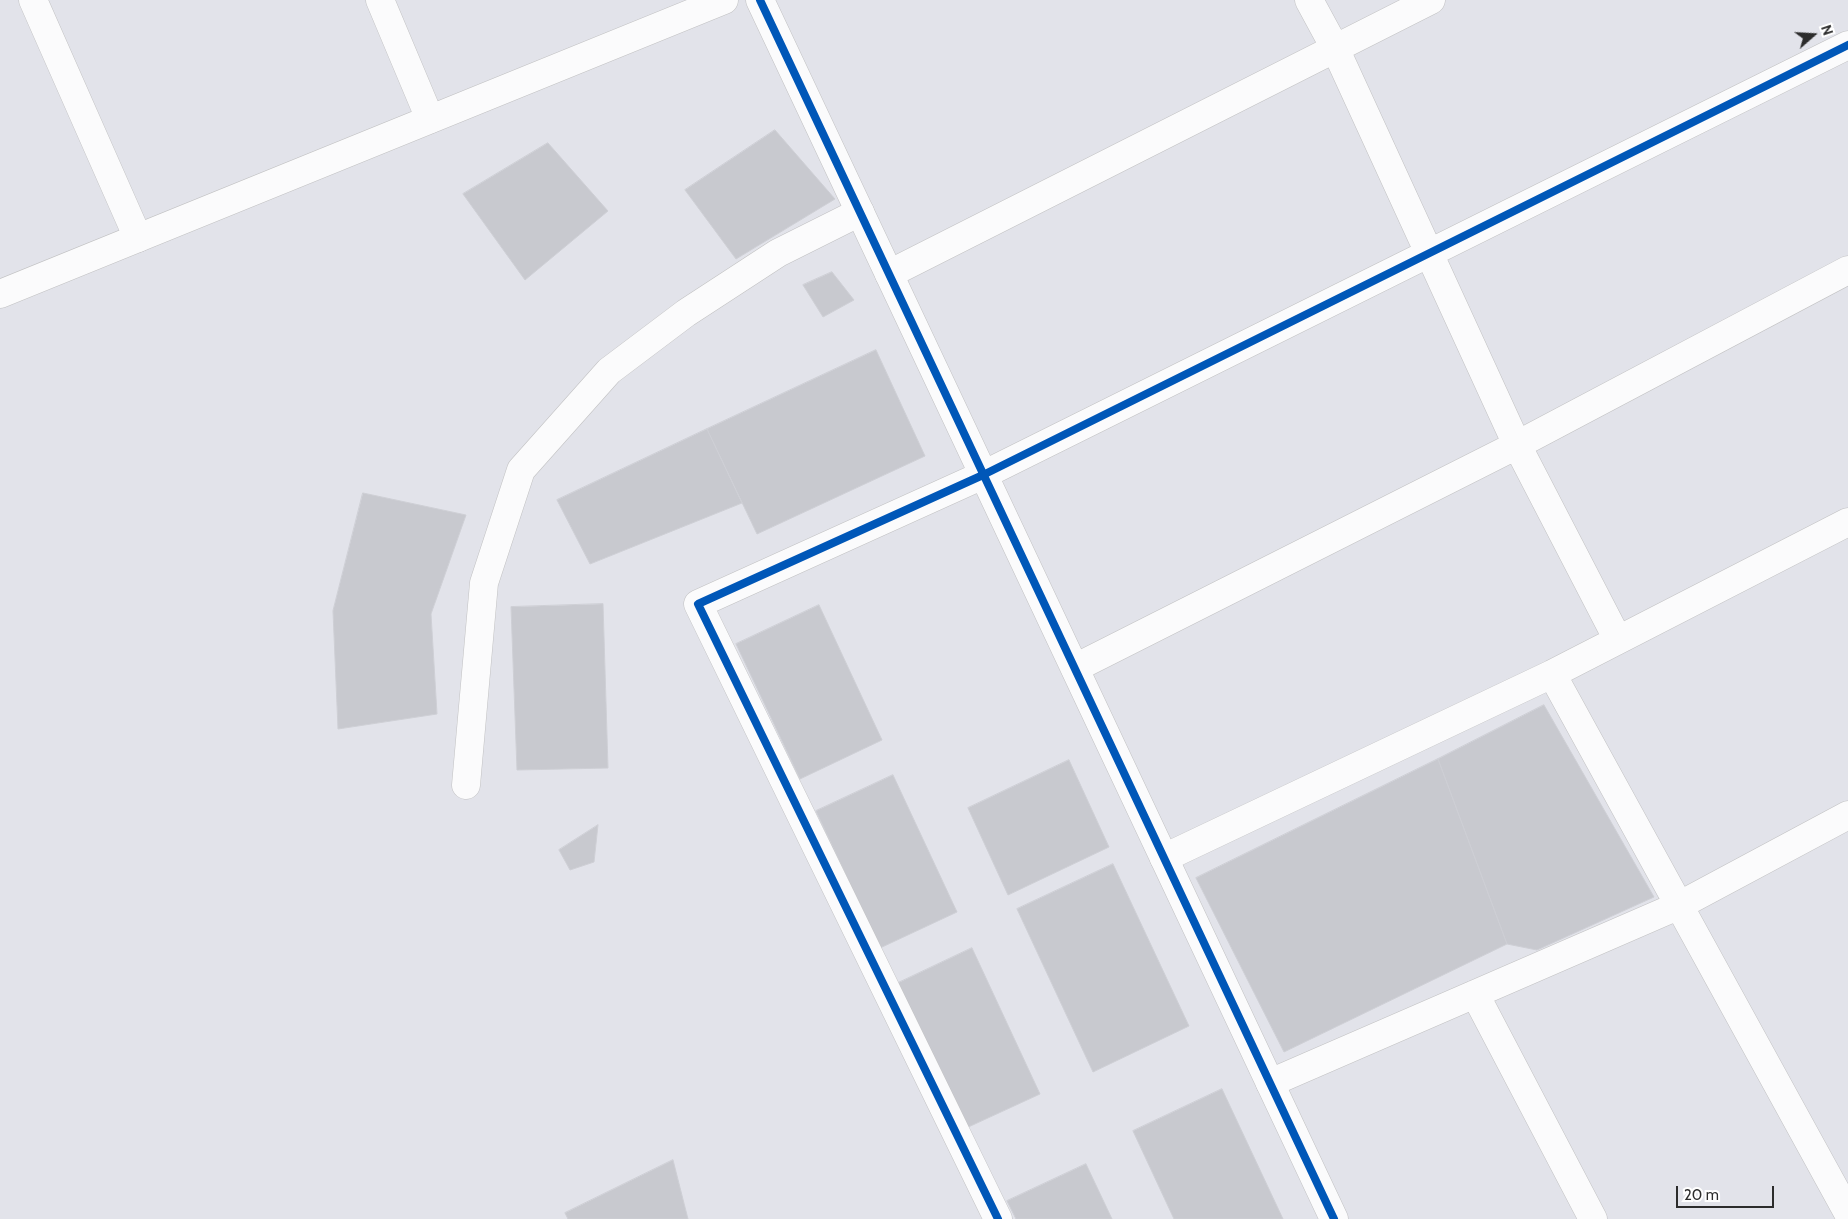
<!DOCTYPE html>
<style>
body{margin:0}
#map{position:relative;width:1848px;height:1219px;overflow:hidden;background:#e2e3ea;font-family:Cabin,sans-serif}
canvas{display:block}
.north{position:absolute;left:1788px;top:10px;width:50px;height:50px;-webkit-text-stroke:4px #fff;paint-order:stroke;rotate:71deg;font-size:14px;font-weight:700;line-height:20px;text-align:center;color:#2c2c2c}
.north::after{content:'';display:block;margin:auto;width:18px;height:22px;background:#2c2c2c;clip-path:polygon(50% 0,100% 100%,50% 72%,0 100%)}
.scale{position:absolute;left:1676px;top:1186px;width:98px;height:22px;box-sizing:border-box;border:2px solid #2c2c2c;border-top:0;padding-left:6px;font-size:15px;line-height:18px;white-space:nowrap;color:#2c2c2c;-webkit-text-stroke:4px #fff;paint-order:stroke}
</style>
<div id="map">
<canvas width="1848" height="1219"></canvas>
<div class="north">N</div>
<div class="scale">20 m</div>
</div>
<script>
const context = document.querySelector('canvas').getContext('2d');
context.lineJoin = 'round';
function fillPath(path, color) {
  context.fillStyle = color;
  context.fill(path, 'evenodd');
}
function trace(path, color, width, dash) {
  context.strokeStyle = color;
  context.lineWidth = width;
  context.lineCap = dash ? 'butt' : 'round';
  context.setLineDash(dash || []);
  context.stroke(path);
}
const building = new Path2D(`
 M775,130L835,199L736,259L685,190Z
 M548,143L608,211L525,280L463,194Z
 M832,272L854,300L823,317L803,285Z
 M876,350L925,456L757,534L707,429Z
 M707,429L742,503L590,564L557,500Z
 M363,493L466,515L431,614L437,714L338,729L333,611Z
 M603,604L608,768L517,770L511,607Z
 M819,605L882,740L800,779L736,644Z
 M1544,705L1654,897L1537,950L1507,944L1438,759Z
 M1438,759L1507,944L1284,1052L1196,878Z
 M1069,760L1109,847L1008,895L968,808Z
 M893,775L957,912L880,948L816,811Z
 M598,825L594,862L570,870L559,850Z
 M1113,864L1189,1026L1093,1072L1017,909Z
 M972,948L1040,1094L964,1129L896,984Z
 M1222,1089L1283,1219H1174L1133,1131Z
 M673,1160L688,1219H568L565,1213Z
 M1086,1164L1112,1219H1016L1007,1201Z`);
const minor = new Path2D(`
 M33,0L138,238
 M380,0L430,119
 M1309,0L1335,48L1517,445L1618,640
 M889,274L1431,0
 M1075,668L1517,445L1848,270
 M1552,674L1848,1213
 M466,785L484,583L521,470L609,371L686,313L778,253L860,212
 M1164,858L1552,674L1848,522
 M1475,994L1593,1219
 M1270,1083L1680,905L1848,815
 M998,1219L698,604L983,475L1848,45`);
const tertiary = new Path2D(`
 M760,0L1334,1219
 M0,294L724,0`);
const cycleway = new Path2D(`
 M760,0L1334,1219
 M998,1219L698,604L983,475L1848,45`);
fillPath(building, '#c8c9cf');
trace(building, '#cecfd5', 1);
trace(minor, '#c1c1c2', 29);
trace(tertiary, '#c1c1c2', 29);
trace(minor, '#fbfbfc', 28);
trace(tertiary, '#fbfbfc', 28);
trace(cycleway, '#0057b8', 8);
</script>
